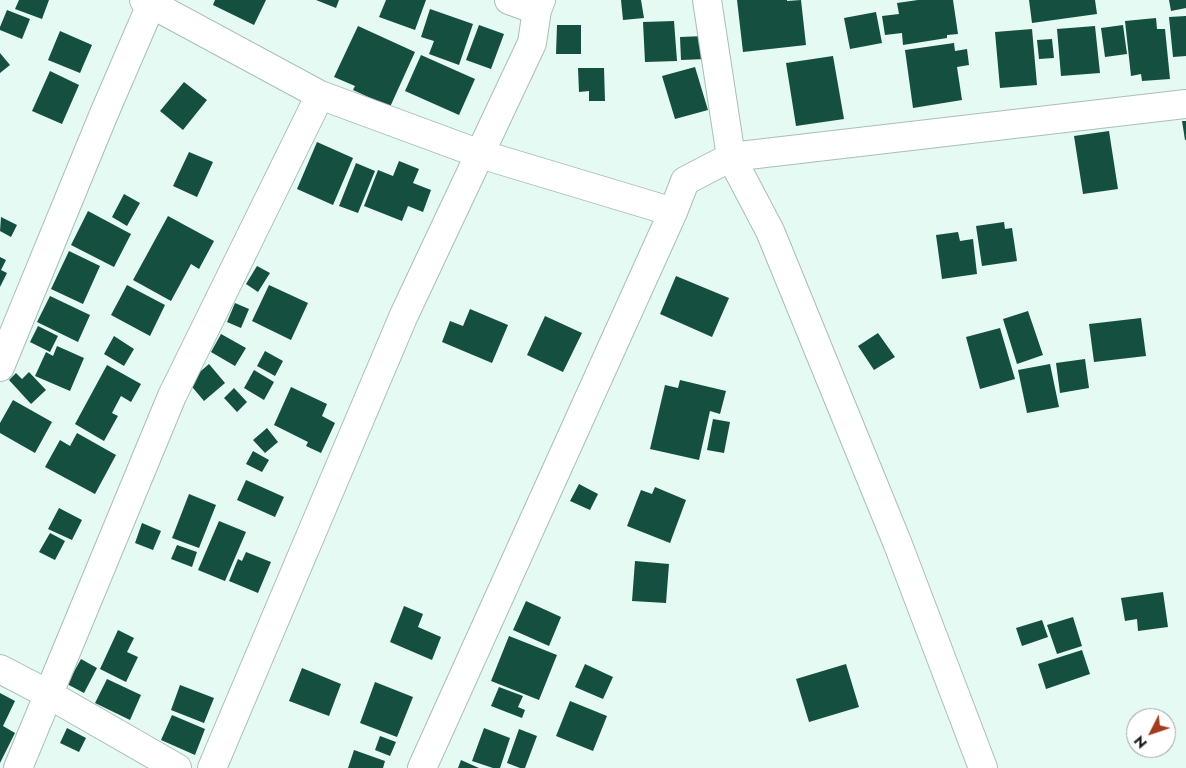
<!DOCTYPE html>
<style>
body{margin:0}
#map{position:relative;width:1186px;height:768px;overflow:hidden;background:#e4faf2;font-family:Jost,sans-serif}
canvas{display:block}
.north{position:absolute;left:1126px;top:708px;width:50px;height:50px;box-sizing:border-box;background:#fff;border:1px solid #9fa2a1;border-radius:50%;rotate:229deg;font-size:14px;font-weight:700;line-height:20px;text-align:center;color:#101715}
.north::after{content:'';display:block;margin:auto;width:18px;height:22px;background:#a43c1f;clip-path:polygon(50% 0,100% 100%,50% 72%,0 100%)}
</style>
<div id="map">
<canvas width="1186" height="768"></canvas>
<div class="north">N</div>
</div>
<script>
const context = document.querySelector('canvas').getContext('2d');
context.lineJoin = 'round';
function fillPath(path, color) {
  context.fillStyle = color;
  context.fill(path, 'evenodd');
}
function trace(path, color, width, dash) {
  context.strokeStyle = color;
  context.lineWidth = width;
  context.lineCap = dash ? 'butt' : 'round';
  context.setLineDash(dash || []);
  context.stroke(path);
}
const building = new Path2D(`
 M19,0H49L42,19L15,9Z
 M215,0H266L254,25L213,5Z
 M316,0H339L336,8Z
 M386,0H426L415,30L379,17Z
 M621,0H641L644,18L623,20Z
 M737,0H787V1L801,0L806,45L743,52Z
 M918,0H953L958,34L947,35V38L903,45L902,33L885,35L882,16L899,14L897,3Z
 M1029,0H1095L1097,14L1032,23Z
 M1169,0H1186V8L1171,11Z
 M430,9L473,24L459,65L429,54L434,41L421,37Z
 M7,10L30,19L22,39L0,30V27Z
 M876,12L882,43L850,49L844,18Z
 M1186,16V56L1173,57L1169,17Z
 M1156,18L1157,29H1165L1170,79L1142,81L1141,74L1131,76L1125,21Z
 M674,21L677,61L645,62L643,22Z
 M479,25L504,34L491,69L466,60Z
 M557,25H581V54H556Z
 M1123,25L1127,54L1105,57L1101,28Z
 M358,26L415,52L390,107L353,90L355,86L334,77Z
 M1095,26L1100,73L1061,76L1057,29Z
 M1032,29L1037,85L1000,88L995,32Z
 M60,31L92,45L80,73L48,60Z
 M705,36L706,59L681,60L680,37Z
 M1052,39L1054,58L1039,59L1037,40Z
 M954,43L955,51L967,49L969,65L957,67L962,100L913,108L905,50Z
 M0,53L10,65L0,73Z
 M421,55L475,79L459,115L405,91Z
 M833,56L844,119L796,126L786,63Z
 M695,67L708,110L675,119L662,76Z
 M578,68H604L605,101H589V91L579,92Z
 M50,71L79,85L62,124L32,111Z
 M184,82L207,100L183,130L160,111Z
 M1182,121H1186V140H1185Z
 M1109,131L1118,189L1083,194L1074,136Z
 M317,142L353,158L333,205L297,189Z
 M189,152L213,162L197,197L173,186Z
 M399,161L419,169L413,183L431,190L423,212L408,206L402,221L364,206L378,170L393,176Z
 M356,163L375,171L358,213L339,206Z
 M124,194L140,203L127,226L112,217Z
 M88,211L131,234L114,267L71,245Z
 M168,216L214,241L199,269L191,264L171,301L133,280Z
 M1,217L17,225L11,237L0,231Z
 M1004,222L1005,229L1012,228L1017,261L982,266L976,226Z
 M958,232L960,241L973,239L977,274L942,279L936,235Z
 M69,251L100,266L83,304L51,289Z
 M0,257L6,260L1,270L7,273L0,287Z
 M257,266L270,273L258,292L246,284Z
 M676,276L729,298L712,337L660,314Z
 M127,285L165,305L150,336L111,315Z
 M269,285L308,303L291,340L252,321Z
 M50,296L90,315L78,342L37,322Z
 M235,303L249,309L241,328L227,322Z
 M470,309L508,325L492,363L442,342L450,321L463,326Z
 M1028,311L1043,355L1017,364L1003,319Z
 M545,316L582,333L563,372L527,355Z
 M1141,318L1146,356L1094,362L1089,324Z
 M38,326L58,336L50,352L30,342Z
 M1000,328L1015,379L980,389L966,337Z
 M878,333L895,357L874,370L858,346Z
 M221,334L246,348L235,366L211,352Z
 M114,336L134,349L124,366L104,354Z
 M57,346L84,358L70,391L35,376L46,352L53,356Z
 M265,351L283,361L275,376L257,366Z
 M1085,359L1089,388L1060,393L1056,363Z
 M209,364L225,383L204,401L188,382Z
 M1050,364L1059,407L1027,413L1018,370Z
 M107,365L141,384L131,402L121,396L112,413L118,416L104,441L75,424Z
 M254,370L274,382L264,400L244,388Z
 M29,372L46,390L31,404L9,380L16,373L22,379Z
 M680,380L726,391L720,414L710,411L699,460L650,449L665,385L678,388Z
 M291,387L327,404L322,416L335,423L321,453L306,446L308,442L274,425Z
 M234,388L247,402L237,412L224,398Z
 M13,400L52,422L35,453L0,433V423Z
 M713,419L730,422L724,453L707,450Z
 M267,428L278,442L265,453L253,440Z
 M77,433L116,455L95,494L45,467L60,440L70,446Z
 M253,451L269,460L262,472L246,464Z
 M246,480L284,497L275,517L237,500Z
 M579,484L598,494L590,510L570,501Z
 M655,487L686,500L670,543L627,526L641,490L652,494Z
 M189,494L216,505L199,548L172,538Z
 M59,508L82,520L72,540L48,529Z
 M219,521L246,532L225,581L198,570Z
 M142,523L161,531L153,550L135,543Z
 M50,533L65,541L55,560L39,552Z
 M177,545L197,552L192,567L171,559Z
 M246,552L271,562L258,593L229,581L238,559L242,561Z
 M635,561L669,564L666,603L632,601Z
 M1163,592L1168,627L1138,631L1137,619L1125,621L1121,598Z
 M526,601L561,617L549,646L513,630Z
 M404,606L423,614L418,627L441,637L432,660L390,642Z
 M1073,617L1082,646L1057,654L1047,625Z
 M1042,620L1048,637L1022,646L1016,628Z
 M118,630L134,638L127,652L138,657L126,682L100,669Z
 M509,636L557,655L539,700L491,681Z
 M1082,650L1090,674L1046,689L1038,664Z
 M81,659L97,668L84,693L67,684Z
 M585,664L613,677L603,699L575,687Z
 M846,664L859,707L809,722L796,679Z
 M302,668L341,684L329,716L289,701Z
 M107,679L141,695L130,720L95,703Z
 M375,682L413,697L397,737L360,723Z
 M180,685L214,698L204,723L171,710Z
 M499,687L523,696L518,707L525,710L522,718L491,706Z
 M0,693L15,701L3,726L15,733L0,763Z
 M570,701L607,716L593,751L556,736Z
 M172,715L205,729L195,755L161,740Z
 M67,728L86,738L79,752L60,743Z
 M484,728L510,738L500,768H493L472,761Z
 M519,729L537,736L525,768H520L507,763Z
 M380,736L396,742L390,756L375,750Z
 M354,750L385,761L383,768H348Z
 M461,760L479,768H458Z`);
const street = new Path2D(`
 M144,0L320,95L480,154L673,212
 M509,0L537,10
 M707,0L731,157L770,231L897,542L983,768
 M0,367L103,116L153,0
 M0,669L48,694L177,768
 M18,768L172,396L320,95
 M212,768L404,315L532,43L537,10L541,0
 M422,768L673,212L685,181L731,157L1186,104`);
fillPath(building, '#154f40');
trace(street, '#a9beb7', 30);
trace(street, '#fff', 28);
</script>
